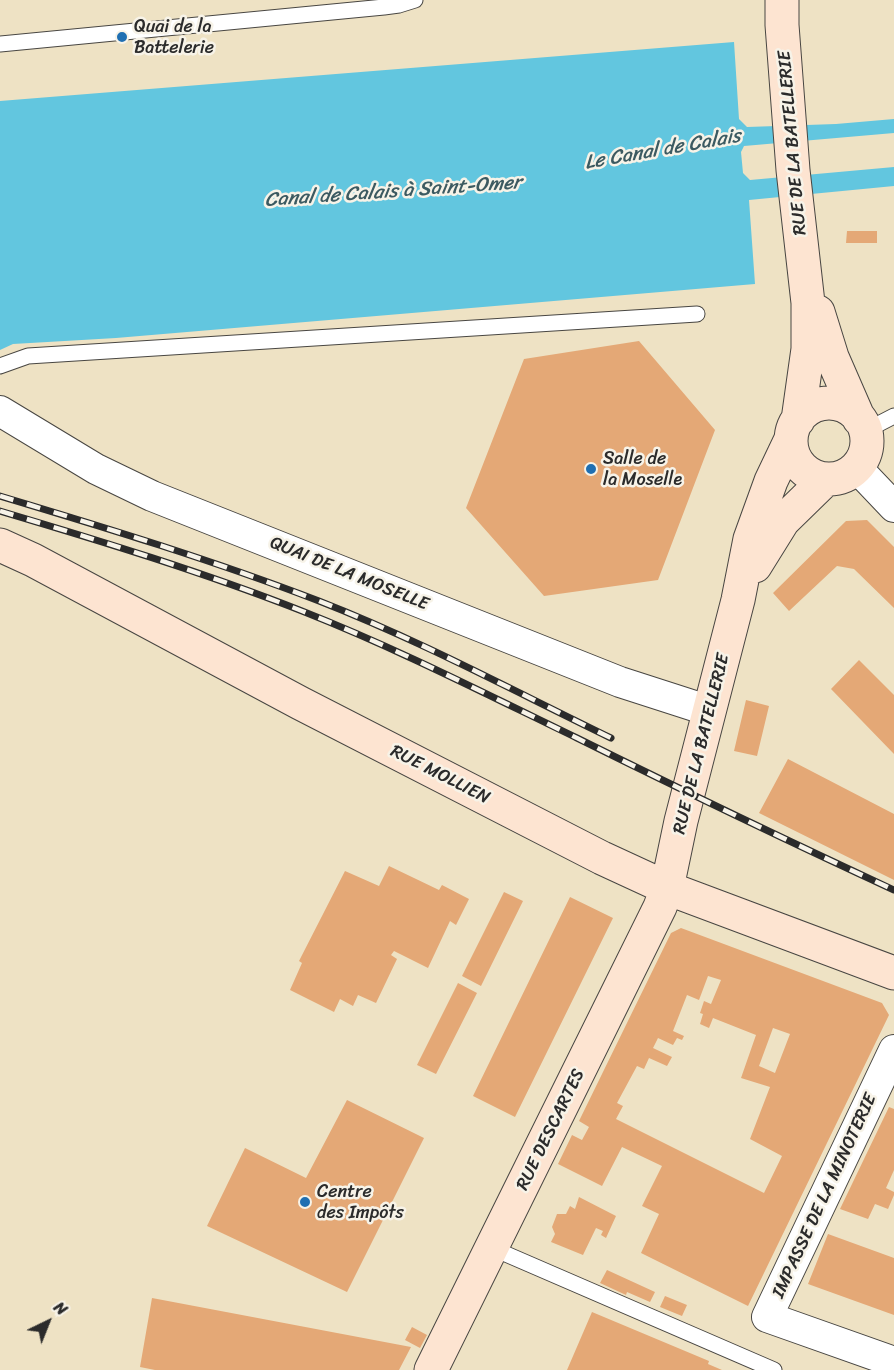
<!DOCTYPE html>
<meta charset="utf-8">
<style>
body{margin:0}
#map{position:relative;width:894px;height:1370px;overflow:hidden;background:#eee2c4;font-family:Sriracha,sans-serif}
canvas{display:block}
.north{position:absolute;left:18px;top:1292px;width:60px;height:60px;-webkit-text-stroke:4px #f7f3e8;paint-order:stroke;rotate:43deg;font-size:16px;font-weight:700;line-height:24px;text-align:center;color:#2b2b2b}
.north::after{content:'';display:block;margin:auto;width:21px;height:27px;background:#2b2b2b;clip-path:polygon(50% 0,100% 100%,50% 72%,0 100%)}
</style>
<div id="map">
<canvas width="894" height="1370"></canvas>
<div class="north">N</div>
</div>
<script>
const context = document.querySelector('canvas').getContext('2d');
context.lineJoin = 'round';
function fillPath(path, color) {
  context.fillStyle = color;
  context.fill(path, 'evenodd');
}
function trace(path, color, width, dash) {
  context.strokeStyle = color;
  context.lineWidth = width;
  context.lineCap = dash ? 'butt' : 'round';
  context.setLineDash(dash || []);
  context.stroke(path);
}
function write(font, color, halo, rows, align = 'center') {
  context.font = font + ' Sriracha,sans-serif';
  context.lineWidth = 5;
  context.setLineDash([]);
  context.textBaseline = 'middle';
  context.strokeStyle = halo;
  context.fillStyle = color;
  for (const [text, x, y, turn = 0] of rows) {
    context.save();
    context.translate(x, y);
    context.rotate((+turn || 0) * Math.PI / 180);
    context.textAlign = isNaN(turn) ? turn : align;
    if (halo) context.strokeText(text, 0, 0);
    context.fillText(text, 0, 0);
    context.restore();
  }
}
const water = new Path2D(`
 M734,42L739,119L747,127L836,124L894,119V133L744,146L741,152L743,173L750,180L894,167V186L749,200L755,284L116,338L13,344L0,350V101Z`);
const building = new Path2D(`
 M847,231H877V243H846Z
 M639,341L715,430L658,580L544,596L466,508L524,359Z
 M867,520L894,547V608L854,569L837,566L789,611L773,593L846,521Z
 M859,660L894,695V754L831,689Z
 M746,700L769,706L757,756L734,751Z
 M788,759L894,814V880L759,813Z
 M389,866L439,890L442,885L469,899L456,925L450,921L428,968L394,951L391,955L397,959L376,1003L358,995L353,1006L340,999L334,1012L290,990L302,963L299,961L345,871L379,886Z
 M504,892L523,901L481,986L462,976Z
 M570,897L613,918L515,1117L473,1096Z
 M681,928L882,1003L889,1015L748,1306L641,1253L659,1214L642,1206L662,1166L622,1147L602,1186L558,1164L572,1135L582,1140L589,1127L579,1121L671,933ZM708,976L721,980L711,1004L704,1001L700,1013L703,1014L700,1024L709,1028L713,1018L756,1035L741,1078L770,1087L750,1139L782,1156L764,1193L616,1119L623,1106L617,1103L637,1066L644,1069L649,1058L667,1066L672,1057L653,1048L658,1038L673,1045L677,1038L682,1040L684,1036L673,1031L687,995L699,1000ZM773,1028L790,1034L775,1073L759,1066Z
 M458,983L477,993L436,1074L417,1065Z
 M347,1100L424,1138L347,1292L207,1226L245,1148L306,1178Z
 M889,1107L894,1109V1170L886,1188L894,1192V1195L888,1209L875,1204L868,1219L840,1209Z
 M579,1197L616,1216L606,1238L601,1235L603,1231L596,1228L583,1255L551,1242L555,1234L552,1227L557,1214H566L570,1206L575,1209Z
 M828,1234L894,1258V1315L808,1284Z
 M607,1270L655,1292L650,1302L627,1292L626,1295L600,1283Z
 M665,1296L687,1305L682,1316L660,1307Z
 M152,1298L411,1347L399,1370H155L140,1367Z
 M592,1312L709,1361L708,1364L722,1370H567Z
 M412,1327L427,1335L420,1348L405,1340Z`);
const lane = new Path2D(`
 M0,44L384,7L399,5L415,0
 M0,366L28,356L697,314
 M865,431L894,416
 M492,1248L774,1370`);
const street = new Path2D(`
 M0,411L96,469L152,496L620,682L710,711
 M856,467L894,507
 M894,1050L767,1317L894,1362`);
const secondary = new Path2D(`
 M782,0V25L793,170L808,303V349L798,420
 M818,312L832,357L859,419
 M791 441a38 38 0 1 1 76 0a38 38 0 1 1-76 0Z
 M0,545L33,560L300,703L602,858L667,888L894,973
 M755,566L783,521L826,479
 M431,1370L660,907L667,888L681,821L738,600L750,539L771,481L791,439`);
const rail = new Path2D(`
 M0,496C107,528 215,561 319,601C419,640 514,691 611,738
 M0,511C101,541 203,572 302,611C396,648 486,694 577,738C682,790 788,841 894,890`);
const markers = [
 [122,37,6,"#1f6fb2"],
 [591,469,6,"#1f6fb2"],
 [305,1202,6,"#1f6fb2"]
];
const poiNames = [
 ["Quai de la",134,27],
 ["Battelerie",134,48],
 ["Salle de",603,459],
 ["la Moselle",603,480],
 ["Centre",317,1192],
 ["des Impôts",317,1213]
];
const streetNames = [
 ["RUE DE LA BATELLERIE",793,143,-95],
 ["QUAI DE LA MOSELLE",349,574,22],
 ["RUE DE LA BATELLERIE",702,744,-76],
 ["RUE MOLLIEN",440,775,27],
 ["RUE DESCARTES",551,1130,-64],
 ["IMPASSE DE LA MINOTERIE",825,1196,-65]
];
const waterNames = [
 ["Le Canal de Calais",663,150,-10],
 ["Canal de Calais à Saint-Omer",393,192,-4]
];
fillPath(water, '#62c6df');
fillPath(building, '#e4a876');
trace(lane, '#484642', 17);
trace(street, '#484642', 32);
trace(secondary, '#484642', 35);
trace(lane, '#fff', 15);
trace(street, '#fff', 30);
trace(secondary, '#fde4d1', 33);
trace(rail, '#2b2b2b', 7);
trace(rail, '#f7f3e8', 4.5, [14]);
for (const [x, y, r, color] of markers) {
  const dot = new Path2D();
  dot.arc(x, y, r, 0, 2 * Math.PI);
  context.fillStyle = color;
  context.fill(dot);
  trace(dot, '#f7f3e8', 2);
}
write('18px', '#2b2b2b', '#f7f3e8', poiNames, 'left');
write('18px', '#2b2b2b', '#f7f3e8', streetNames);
write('italic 20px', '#3c5a61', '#f7f3e8', waterNames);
</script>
